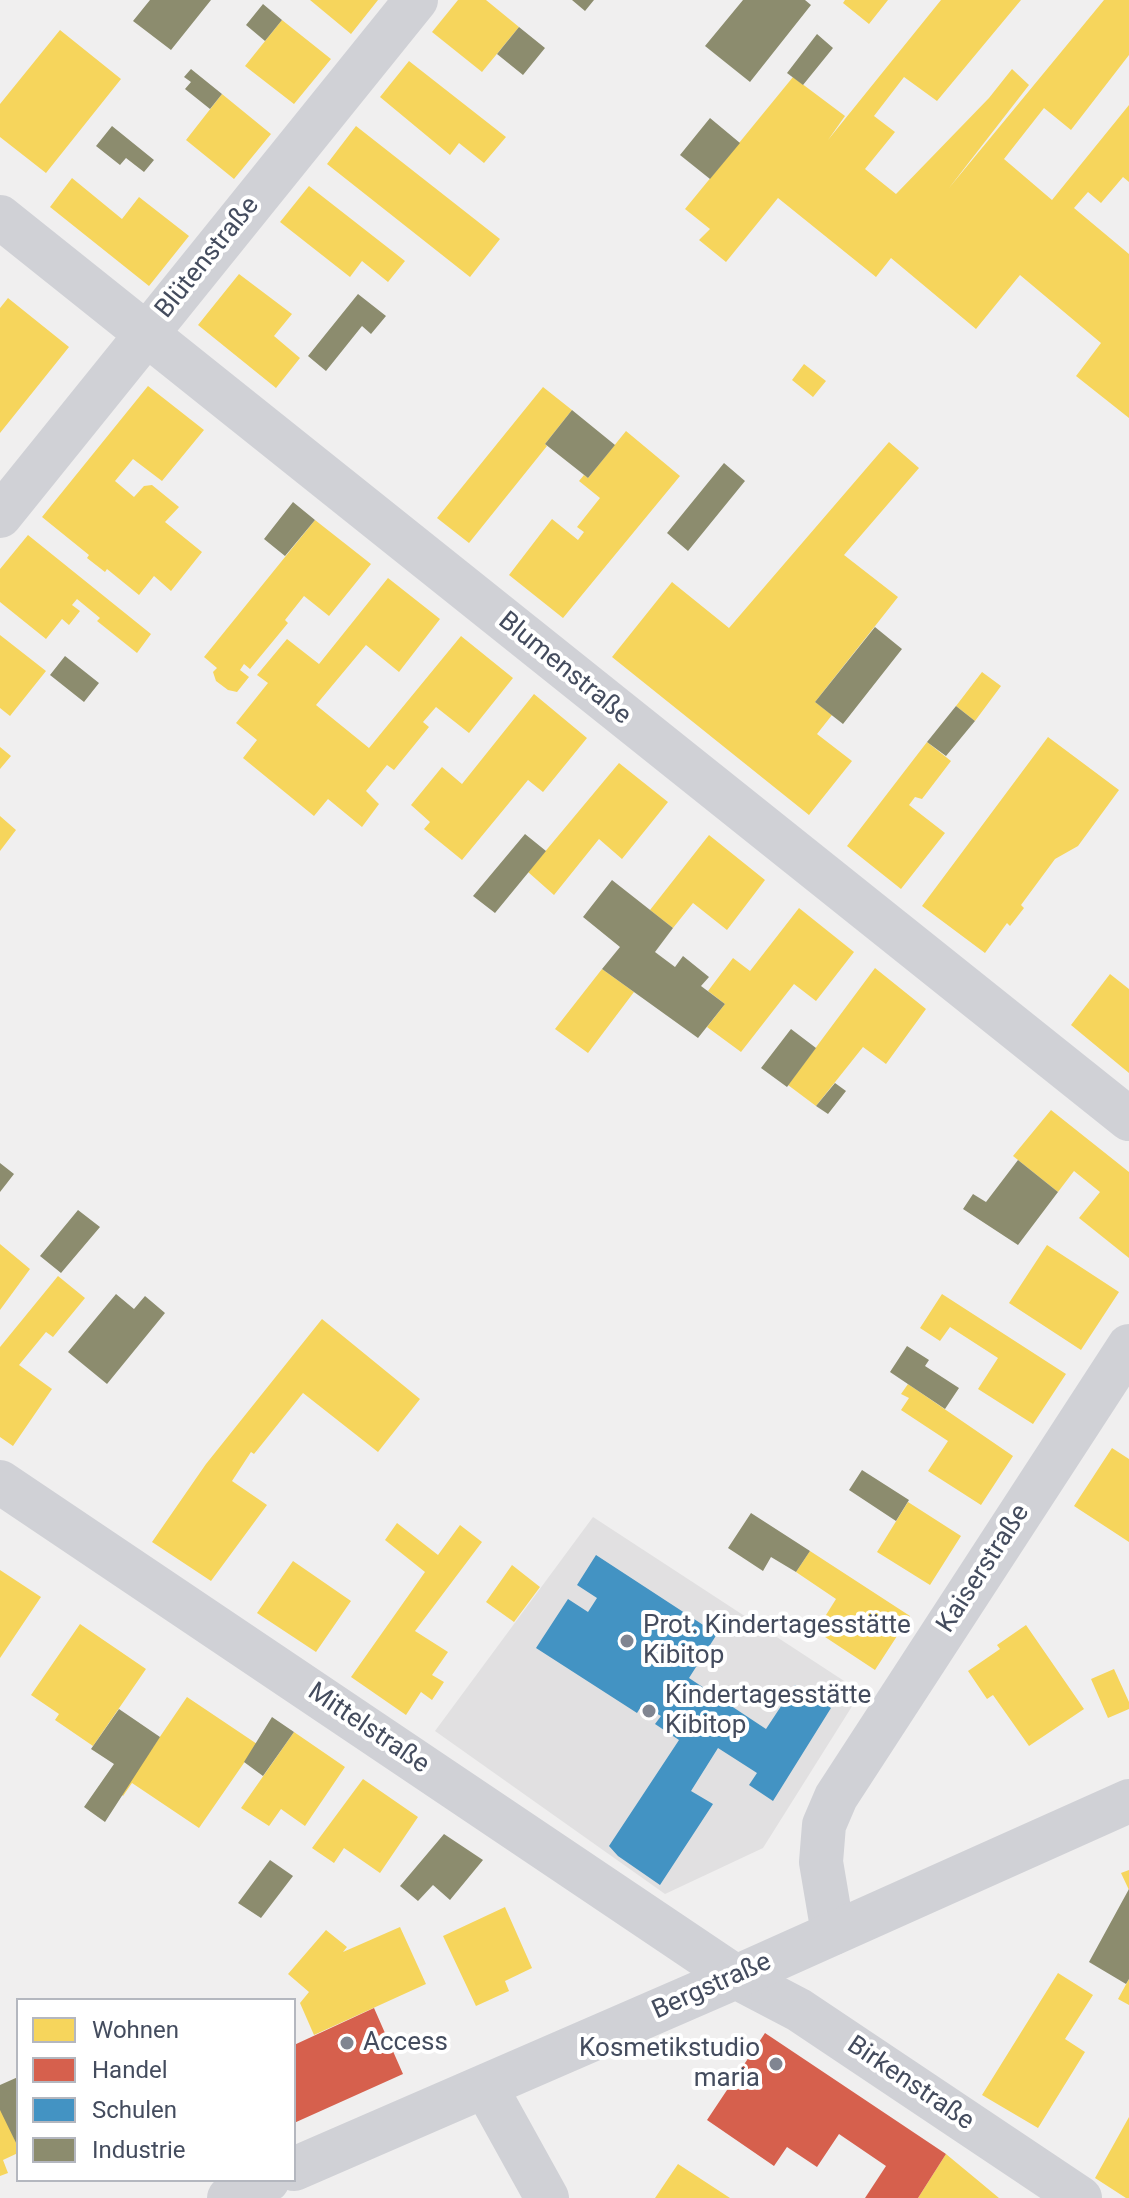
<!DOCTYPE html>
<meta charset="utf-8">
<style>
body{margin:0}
#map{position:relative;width:1129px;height:2198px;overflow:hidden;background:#f0efef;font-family:Roboto,sans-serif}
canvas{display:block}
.legend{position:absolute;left:16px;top:1998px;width:280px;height:184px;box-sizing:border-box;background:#fff;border:2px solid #b4b7bf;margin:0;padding:10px 14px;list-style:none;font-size:24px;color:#444c5e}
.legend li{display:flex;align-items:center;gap:16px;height:40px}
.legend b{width:40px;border:2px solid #b4b7bf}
</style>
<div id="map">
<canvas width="1129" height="2198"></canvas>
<ul class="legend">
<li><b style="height:22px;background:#f6d55c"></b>Wohnen</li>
<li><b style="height:22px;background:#d6604d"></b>Handel</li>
<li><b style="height:22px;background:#4393c3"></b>Schulen</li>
<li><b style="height:22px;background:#8c8c6e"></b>Industrie</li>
</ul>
</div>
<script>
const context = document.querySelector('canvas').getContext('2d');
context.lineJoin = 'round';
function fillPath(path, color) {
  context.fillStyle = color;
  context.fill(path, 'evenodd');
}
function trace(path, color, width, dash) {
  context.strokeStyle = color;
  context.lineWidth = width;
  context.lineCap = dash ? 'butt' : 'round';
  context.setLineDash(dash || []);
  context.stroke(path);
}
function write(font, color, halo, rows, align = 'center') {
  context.font = font + ' Roboto,sans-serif';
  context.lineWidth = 8;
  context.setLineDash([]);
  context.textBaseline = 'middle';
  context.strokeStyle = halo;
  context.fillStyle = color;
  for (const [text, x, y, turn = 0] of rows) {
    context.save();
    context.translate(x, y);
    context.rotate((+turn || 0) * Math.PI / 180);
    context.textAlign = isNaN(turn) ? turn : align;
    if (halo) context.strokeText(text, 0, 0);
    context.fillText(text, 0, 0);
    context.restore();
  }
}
const education = new Path2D(`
 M593,1517L861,1692L763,1848L665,1894L435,1731Z`);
const homes = new Path2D(`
 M310,0H378L351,34Z
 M458,0H486L519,27L482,72L432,32Z
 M845,0H888L869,24L843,3Z
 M941,0H1021L937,101L904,77L874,116L895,132L865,169L896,194L989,98L1012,69L1029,85L949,188L1104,0H1129V55L1071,130L1044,108L1004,159L1052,200L1129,105V182L1123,177L1101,203L1088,192L1074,208L1129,254V418L1076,376L1101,343L1020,275L976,329L891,258L876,277L778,198L726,262L699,240L710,229L685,209L793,77L845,116L828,140Z
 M282,20L331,59L294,104L245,66Z
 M60,30L121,79L46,173L0,137V104Z
 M409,61L506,137L484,163L459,143L450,155L380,97Z
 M222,94L271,134L234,179L186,140Z
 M356,126L500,239L470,277L327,164Z
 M72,178L122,219L139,197L189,236L149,286L50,207Z
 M309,186L405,261L388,282L362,261L350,277L280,222Z
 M239,274L292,314L274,336L300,358L276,388L198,325Z
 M8,298L69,347L0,433V308Z
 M804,364L826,381L813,397L792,380Z
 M148,386L204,430L162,481L133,459L115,481L134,497L144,486L152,485L179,507L165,522L202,552L171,591L154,576L139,595L107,569L105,572L87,558L89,555L42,517Z
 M543,387L572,410L545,444L547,446L469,543L437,518Z
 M626,431L680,476L563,618L509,575L552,519L578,540L584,532L577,527L600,498L579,481L584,475L588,478Z
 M889,442L919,468L844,555L898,597L815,702L832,715L817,734L852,761L809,815L612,657L672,582L729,628Z
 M315,520L371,564L329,616L304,596L285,620L288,623L250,669L244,664L240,670L249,677L237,692L228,690L216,681L213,672L217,668L204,657Z
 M28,535L151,634L137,653L97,621L100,618L77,599L72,605L80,611L69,625L62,619L46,639L0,602V569Z
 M388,578L440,619L399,672L366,645L316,705L369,748L461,636L513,678L469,733L436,707L423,722L429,727L394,770L387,765L366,791L379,804L362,827L328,799L314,816L243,758L257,740L236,723L268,683L257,675L287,639L319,664Z
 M0,635L46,671L10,716L0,708Z
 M982,672L1001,686L975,721L956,706Z
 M534,694L587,738L543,792L528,780L462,860L424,829L430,822L411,805L442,767L462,784Z
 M1048,737L1119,790L1078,846L1055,859L1021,905L1024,908L1010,926L1007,923L985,953L922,906Z
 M927,742L951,761L922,799L915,797L909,805L945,833L901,889L847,846Z
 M0,747L11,756L0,769Z
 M619,763L668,802L622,859L599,839L554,895L528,872Z
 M0,816L16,830L0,851Z
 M709,835L765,880L727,930L693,903L673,928L650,910Z
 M799,908L854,952L816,1001L794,984L741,1052L707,1027L725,1004L708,991L733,958L750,971Z
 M875,968L926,1009L886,1064L863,1047L816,1106L788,1085Z
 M602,969L634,992L588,1053L555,1029Z
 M1110,974L1129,989V1073L1071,1025Z
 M1051,1110L1129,1172V1258L1079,1218L1100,1192L1074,1171L1058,1192L1013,1156Z
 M0,1244L30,1269L0,1310Z
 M1047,1245L1119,1292L1081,1350L1009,1303Z
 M58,1276L85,1298L53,1337L46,1332L19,1365L52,1389L13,1446L0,1437V1347Z
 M942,1294L1066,1374L1033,1424L978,1389L998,1358L950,1327L940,1341L920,1328Z
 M322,1319L420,1399L378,1452L303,1393L254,1454L251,1452L232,1481L267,1505L211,1581L152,1542L206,1464Z
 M908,1384L1013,1456L981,1505L928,1471L948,1441L901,1410L909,1398L901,1394Z
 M1112,1448L1129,1459V1542L1074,1506Z
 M908,1502L961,1536L930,1585L877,1552Z
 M397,1523L438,1555L460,1525L482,1542L415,1631L448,1652L432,1675L444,1682L432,1700L421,1692L406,1715L351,1677L425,1572L385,1540Z
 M810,1551L910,1616L875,1670L816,1631L836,1599L796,1572Z
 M293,1561L351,1601L316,1652L257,1613Z
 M512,1565L540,1587L514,1622L486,1602Z
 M0,1570L41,1597L0,1658Z
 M80,1624L146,1669L93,1746L55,1720L59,1714L31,1695Z
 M1026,1625L1084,1709L1029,1746L993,1695L987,1699L968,1671L1000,1649L997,1645Z
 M1114,1669L1129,1702V1709L1108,1718L1091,1679Z
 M187,1697L257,1744L199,1828L132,1783L123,1796L121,1794Z
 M294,1732L345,1767L305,1826L281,1809L269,1826L241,1808Z
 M363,1779L418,1817L380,1873L344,1848L334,1863L312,1848Z
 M1129,1870V1890L1121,1873Z
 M505,1907L532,1968L505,1981L509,1991L476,2006L443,1936Z
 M400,1927L426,1984L314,2035L300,2003L309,1992L288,1974L326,1930L347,1947L343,1952Z
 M1058,1973L1093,1995L1065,2039L1085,2052L1038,2128L982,2095Z
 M1129,1979V2005L1118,1999Z
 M0,2107L18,2147V2153L3,2160L8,2173L0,2176Z
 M1129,2117V2198H1126L1095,2178Z
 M946,2154L981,2183L999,2198H918Z
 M678,2164L730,2198H655Z`);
const shops = new Path2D(`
 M374,2008L403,2074L294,2123V2045Z
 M765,2033L946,2154L918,2198H865L886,2166L839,2134L817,2167L787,2147L774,2166L707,2120Z`);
const schools = new Path2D(`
 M596,1555L717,1634L689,1678L766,1729L795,1685L831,1708L773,1801L749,1785L757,1773L718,1748L691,1791L713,1804L660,1885L618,1856L609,1846L679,1740L655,1724L661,1716L642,1705L637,1713L536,1648L568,1599L588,1612L597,1598L577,1585Z`);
const industry = new Path2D(`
 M150,0H211L171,50L133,21Z
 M572,0H594L585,11Z
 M743,0H805L811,5L750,82L705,46Z
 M263,4L282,20L265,41L246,25Z
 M519,27L545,48L523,75L497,54Z
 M817,34L833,48L803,85L787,73Z
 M191,69L222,94L210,109L185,89L191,82L184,77Z
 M710,118L740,143L710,179L680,155Z
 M112,126L154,160L144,172L126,158L120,165L96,146Z
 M358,294L386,316L371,334L362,326L326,371L308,356Z
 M572,410L615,445L588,478L545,444Z
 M724,463L745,481L688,551L667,533Z
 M293,502L315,520L285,556L264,539Z
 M875,627L902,649L843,724L815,702Z
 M65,656L99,683L84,702L50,675Z
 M956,706L975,721L946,756L927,742Z
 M525,834L546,851L495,913L473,896Z
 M612,880L673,928L655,952L675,967L683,956L709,977L701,986L725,1004L698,1038L602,969L620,947L583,917Z
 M791,1029L816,1048L787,1087L761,1068Z
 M835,1083L846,1091L828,1114L816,1106Z
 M1018,1160L1058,1192L1018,1245L963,1209L973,1194L986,1202Z
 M0,1163L14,1174L0,1192Z
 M78,1210L100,1227L61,1273L40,1256Z
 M116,1294L134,1309L145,1296L165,1313L107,1384L68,1352Z
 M907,1346L929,1360L925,1366L959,1388L945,1409L890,1372Z
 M862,1470L909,1500L896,1521L849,1490Z
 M751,1513L810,1551L796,1572L771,1557L763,1571L728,1548Z
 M119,1709L160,1737L105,1822L84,1807L114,1764L91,1749Z
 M272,1717L294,1732L263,1776L244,1762Z
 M444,1834L483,1860L450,1900L433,1885L418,1901L400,1886Z
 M270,1860L293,1876L261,1918L238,1903Z
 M1129,1889V1979L1126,1984L1089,1962Z
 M18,2077V2147L0,2110V2085Z`);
const minor = new Path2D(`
 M0,217L1129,1119
 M0,516L416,0
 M0,1482L736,1977L799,2010L1080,2198
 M833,1933L821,1862L824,1825L836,1797L1129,1346
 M485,2086L547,2198
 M294,2169L736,1977
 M229,2198L268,2180`);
const tertiary = new Path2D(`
 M736,1977L1129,1801`);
const markers = [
 [627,1641,8,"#808591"],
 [649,1711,8,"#808591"],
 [347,2043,8,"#808591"],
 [776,2064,8,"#808591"]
];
const streetNames = [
 ["Blütenstraße",208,258,-51],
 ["Blumenstraße",564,669,39],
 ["Kaiserstraße",984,1569,-57],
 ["Mittelstraße",368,1729,34],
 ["Bergstraße",712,1987,-24],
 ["Birkenstraße",910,2084,34]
];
const poiNames = [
 ["Prot. Kindertagesstätte",643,1626],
 ["Kibitop",643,1656],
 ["Kindertagesstätte",665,1696],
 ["Kibitop",665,1726],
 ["Access",363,2043],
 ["Kosmetikstudio",760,2049,"right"],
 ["maria",760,2079,"right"]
];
fillPath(education, '#e1e0e1');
fillPath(homes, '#f6d55c');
fillPath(shops, '#d6604d');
fillPath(schools, '#4393c3');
fillPath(industry, '#8c8c6e');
trace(minor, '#d0d1d6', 44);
trace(tertiary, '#d0d1d6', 44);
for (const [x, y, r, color] of markers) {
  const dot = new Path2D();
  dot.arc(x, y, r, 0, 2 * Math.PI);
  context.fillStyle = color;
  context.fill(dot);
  trace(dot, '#fff', 3);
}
write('26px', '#444c5e', '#fff', streetNames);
write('26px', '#444c5e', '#fff', poiNames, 'left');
</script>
